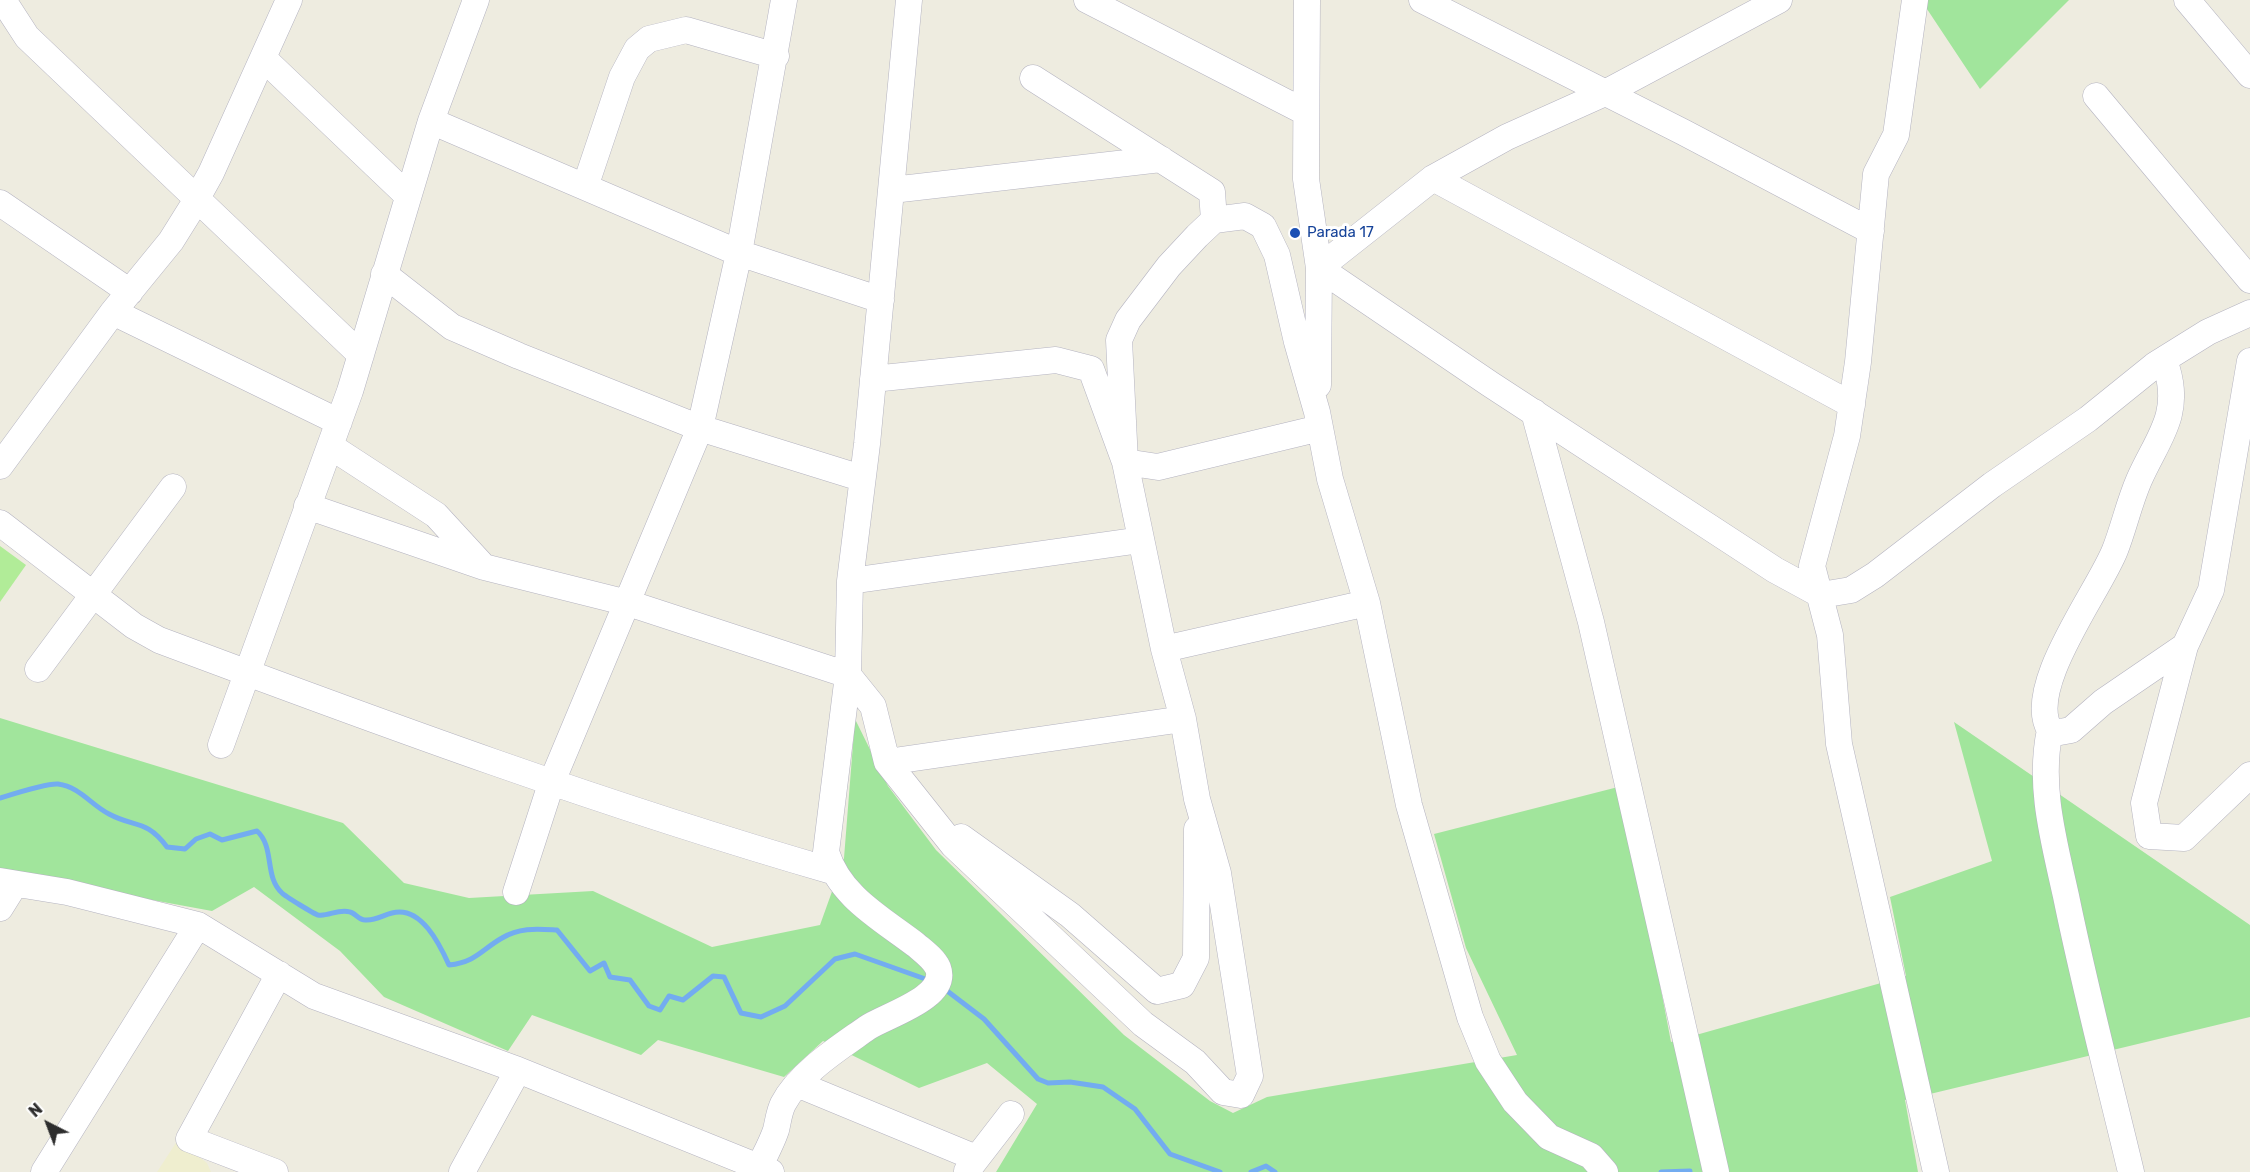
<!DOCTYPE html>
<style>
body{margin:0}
#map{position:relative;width:2250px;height:1172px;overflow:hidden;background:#eeece0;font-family:Rubik,sans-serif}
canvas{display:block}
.north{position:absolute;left:18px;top:1094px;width:60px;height:60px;-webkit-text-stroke:4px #fff;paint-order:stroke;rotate:318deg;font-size:16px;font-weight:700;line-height:24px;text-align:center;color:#2d2d2d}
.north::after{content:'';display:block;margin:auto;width:21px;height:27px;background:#2d2d2d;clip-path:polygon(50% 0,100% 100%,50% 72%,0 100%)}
</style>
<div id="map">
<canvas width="2250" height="1172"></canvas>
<div class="north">N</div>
</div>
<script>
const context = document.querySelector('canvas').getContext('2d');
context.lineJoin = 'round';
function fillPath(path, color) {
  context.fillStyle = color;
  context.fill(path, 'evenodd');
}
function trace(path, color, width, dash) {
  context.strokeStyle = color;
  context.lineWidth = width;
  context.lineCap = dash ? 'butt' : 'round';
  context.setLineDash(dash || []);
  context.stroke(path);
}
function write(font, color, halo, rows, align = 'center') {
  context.font = font + ' Rubik,sans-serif';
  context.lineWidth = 6;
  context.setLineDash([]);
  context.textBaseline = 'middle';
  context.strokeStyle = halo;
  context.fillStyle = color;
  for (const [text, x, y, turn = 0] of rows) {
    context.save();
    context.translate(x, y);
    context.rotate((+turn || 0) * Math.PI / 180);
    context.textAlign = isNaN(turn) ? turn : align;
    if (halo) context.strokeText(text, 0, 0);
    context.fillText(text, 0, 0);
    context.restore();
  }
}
const education = new Path2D(`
 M181,1135L185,1146L207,1163L211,1172H157Z`);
const green = new Path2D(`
 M1926,0H2069L1980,89L1925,6Z
 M0,718L343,823L404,883L469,898L593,891L712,947L820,925L844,858L855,719L888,786L936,850L1124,1035L1210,1101L1233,1113L1267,1097L1517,1055L1466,948L1434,834L1622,786L1671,1042L1906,976L1890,897L1992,861L1954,722L2250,925V1017L1905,1100L1918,1172H996L1037,1104L987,1063L919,1088L823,1041L784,1077L658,1040L641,1055L532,1015L508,1051L384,997L340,951L254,887L212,911L0,872Z`);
const pitch = new Path2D(`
 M0,546L26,565L0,602Z`);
const stream = new Path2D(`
 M0,798C13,794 47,783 58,784C80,787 91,805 109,814C135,828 146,819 167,847L185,849L196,839L210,834L222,840L257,831C275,847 264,877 282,893C285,896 314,914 318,915C328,917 339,908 350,912C355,913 359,920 365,920C376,921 383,915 392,913C421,905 440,945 449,965C476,962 481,950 502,938C520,927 538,929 557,930L590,971L604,963L610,977L630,980L649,1006L660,1010L669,996L683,1000L713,976L724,977L741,1013L761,1017L785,1006L835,959L855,954L931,981
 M942,987L984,1019L1038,1079L1048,1083L1070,1082L1103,1087L1135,1109L1170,1154L1220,1172
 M1251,1172L1266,1166L1275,1172
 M1661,1172L1690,1171`);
const minor = new Path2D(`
 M3,0L27,37L361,355
 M1087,0L1305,112
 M1307,0L1306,179L1319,268L1318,385
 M1422,0L1683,132L1871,231
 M1915,0L1896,135L1876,174L1858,362L1847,436L1812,566L1830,635L1839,744L1936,1172
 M2187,0L2250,75
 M263,58L408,196
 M1033,78L1212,192L1214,220
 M2096,96L2250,280
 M431,121L739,253L881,300
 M1433,178L1852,405
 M585,187L622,77L637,49L649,39L686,30L776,56
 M892,190L1161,159
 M0,203L130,292
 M1319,268L1490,384L1775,570L1821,595L1851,590L1875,575L1992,485L2088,419L2155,365L2167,369C2181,416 2157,439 2139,480C2129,503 2124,527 2115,550C2099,591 2024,688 2050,730L2060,732L2071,730L2103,702L2185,646
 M1319,268L1433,178L1507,137L1605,93L1779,0
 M384,274L452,327L519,356L700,428L861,478
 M113,312L339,422
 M2250,361L2211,590L2185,646L2144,803L2149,836L2184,838L2250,775
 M2155,365L2208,332L2250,313
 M873,379L1056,360L1091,369L1125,462L1158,467L1320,428
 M1534,412L1591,622L1716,1172
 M330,446L436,515L482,565
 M0,466L113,312L171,241L191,209L211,173L289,0
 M307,506L484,567L628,603L848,675L873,706L887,762L953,845L1143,1024L1195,1062L1223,1092L1241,1095L1250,1076L1218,873L1197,799L1183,719L1164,649L1125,462L1119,340L1128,320L1169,266L1197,236L1214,220L1245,216L1263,226L1277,255L1297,342L1317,412L1330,479L1367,603L1409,805L1470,1017L1488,1061L1515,1102L1549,1137L1591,1156L1605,1172
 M0,523L134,626L159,640C381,723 603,805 832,871
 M850,581L1141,540
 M1164,649L1367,603
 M38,669L173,487
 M2050,730C2038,786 2054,841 2066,896C2085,989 2109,1080 2131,1172
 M221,745L350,391L431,121L476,0
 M887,762L1183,719
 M961,837L1070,915L1157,991L1182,985L1196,958L1197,829
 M0,881L67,892L198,925L314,996L518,1070L771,1172
 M516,892L551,784L700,428L739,253L784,0
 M0,908L15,884
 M797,1084L976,1158
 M967,1171L1011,1114
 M44,1172L198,925
 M275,1172L189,1139L279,974
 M462,1172L518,1070
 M757,1172C763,1158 771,1145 776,1130C778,1122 779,1112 783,1104C799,1073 839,1048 867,1028C884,1016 949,998 938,968C934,959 923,951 916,945C881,918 840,897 826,852L848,675L850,581L867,444L909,0`);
const markers = [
 [1295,233,6,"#1a4fb4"]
];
const transitNames = [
 ["Parada 17",1307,233]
];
fillPath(education, '#efeecf');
fillPath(green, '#a1e59c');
fillPath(pitch, '#b1ec98');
trace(stream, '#73acf0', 5);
trace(minor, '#b4b3c0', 27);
trace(minor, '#fff', 26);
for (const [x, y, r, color] of markers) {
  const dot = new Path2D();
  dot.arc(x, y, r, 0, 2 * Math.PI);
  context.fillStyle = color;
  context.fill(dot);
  trace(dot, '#fff', 2);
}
write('15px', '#164399', '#fff', transitNames, 'left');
</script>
